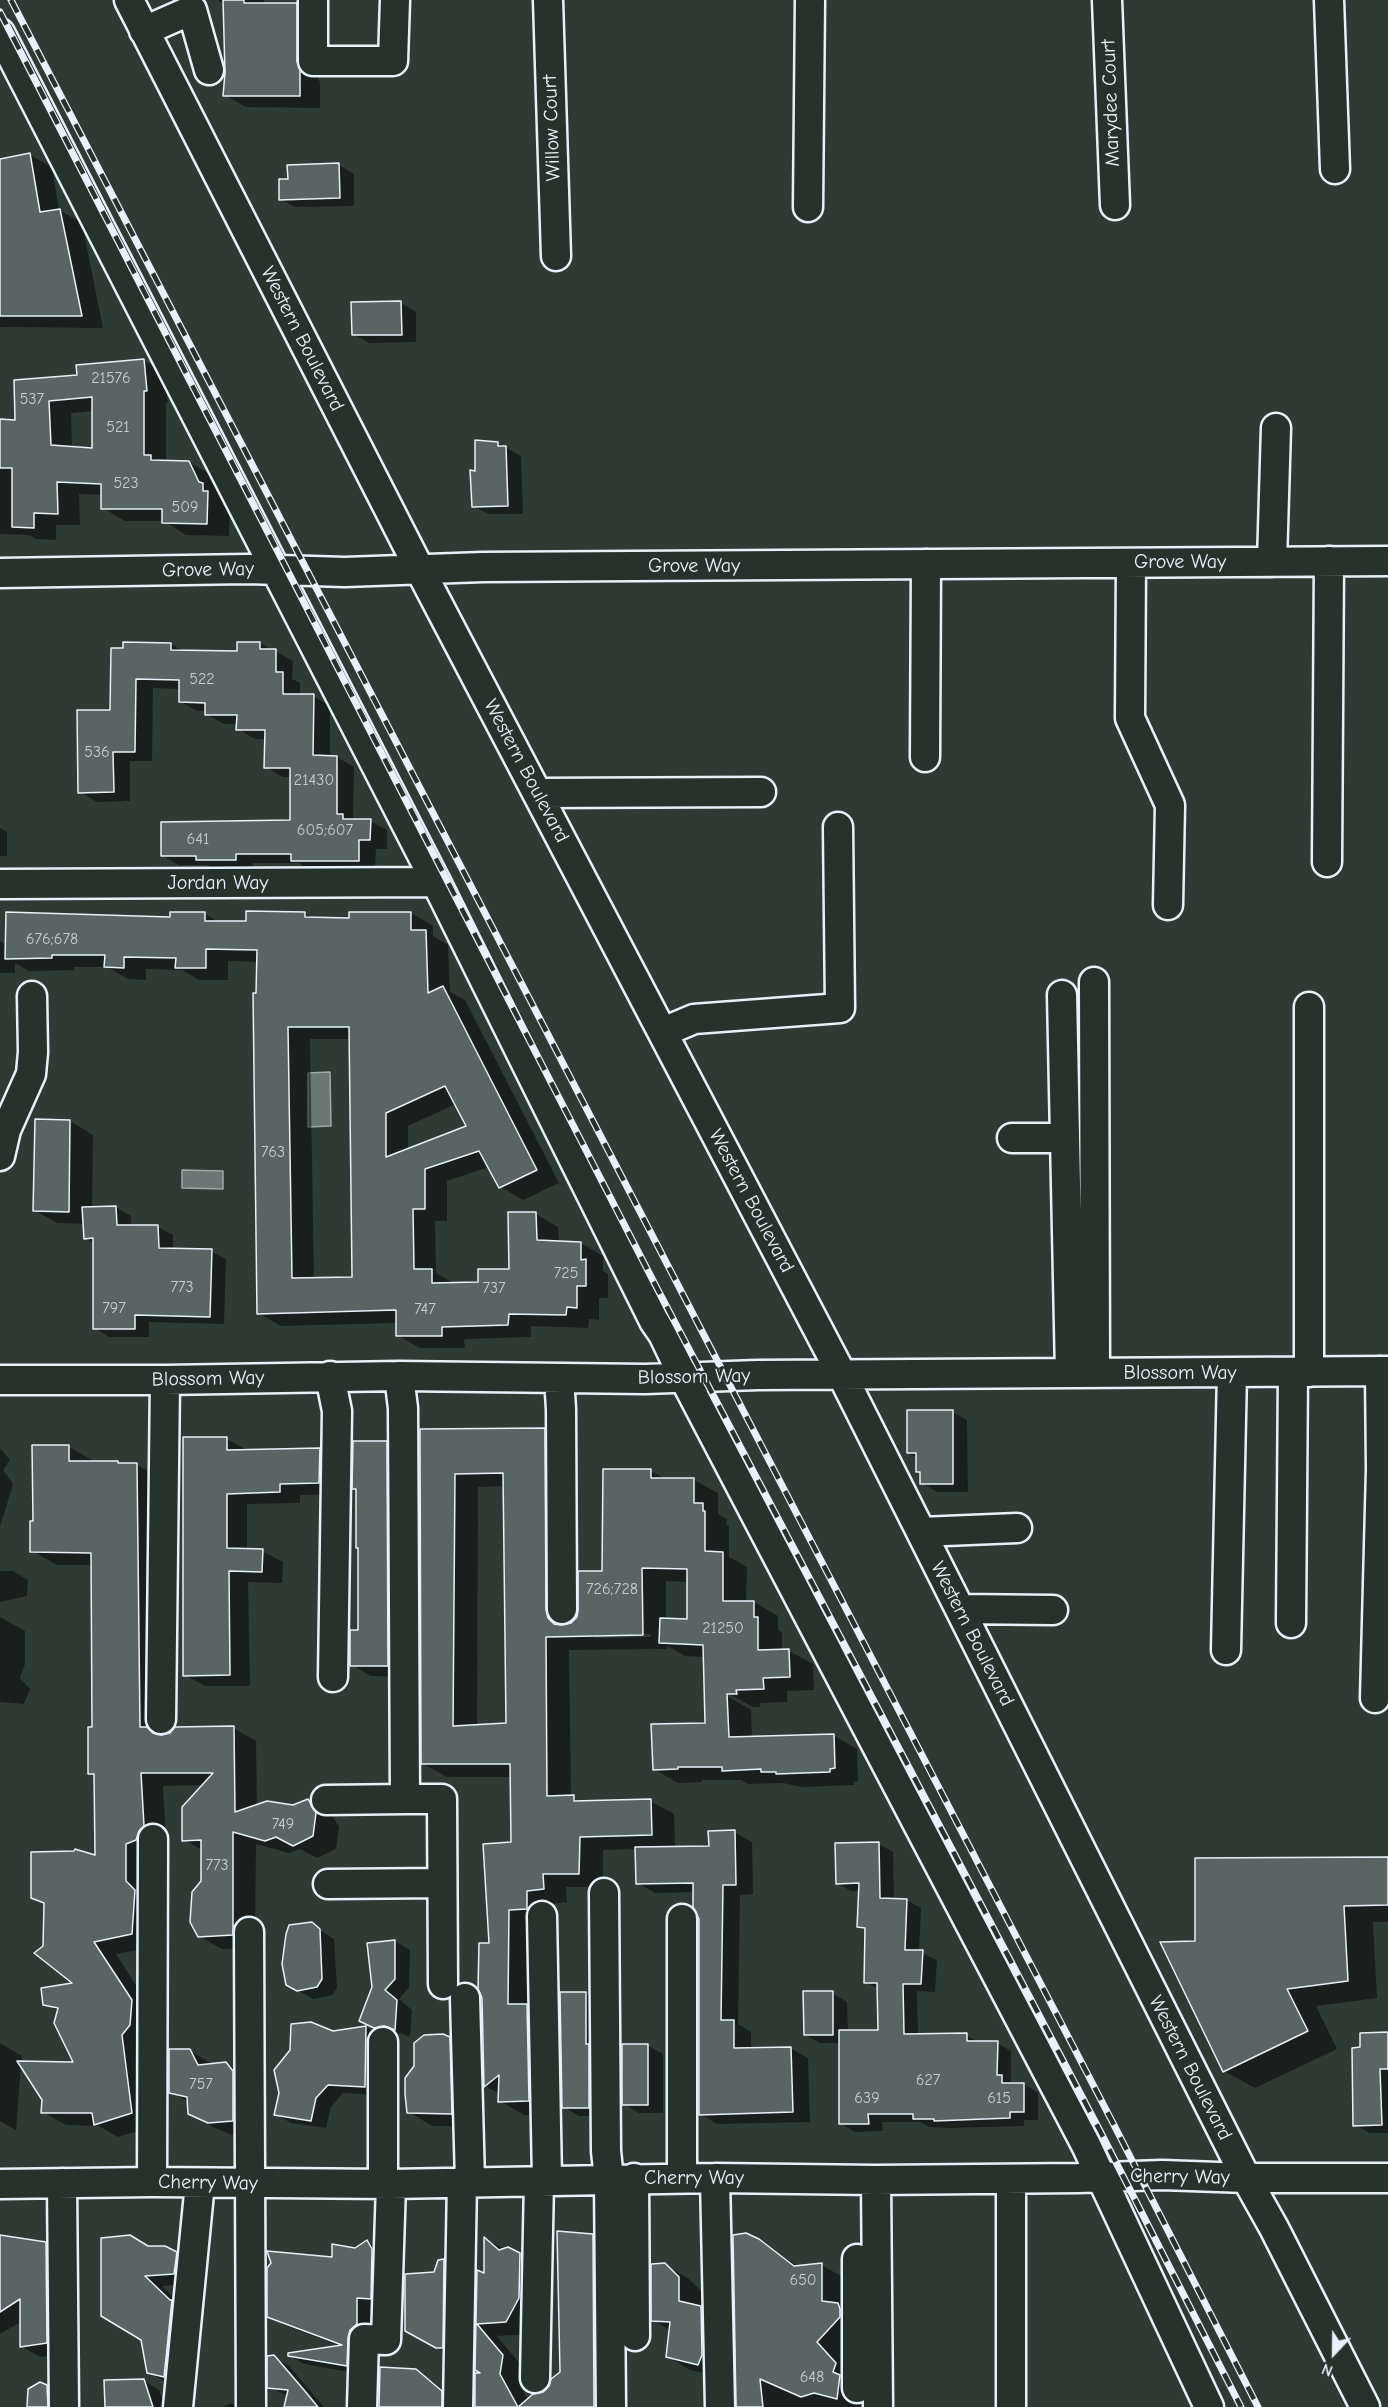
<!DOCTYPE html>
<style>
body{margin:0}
#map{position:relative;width:1388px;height:2407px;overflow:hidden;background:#2e3b35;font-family:"Comic Neue",sans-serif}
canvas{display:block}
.north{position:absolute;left:1304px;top:2323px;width:60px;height:60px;-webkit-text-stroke:4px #26332d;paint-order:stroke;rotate:202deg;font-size:16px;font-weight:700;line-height:24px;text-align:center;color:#e8f1f8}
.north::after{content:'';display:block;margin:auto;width:21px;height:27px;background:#e8f1f8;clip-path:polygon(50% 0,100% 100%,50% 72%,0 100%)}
</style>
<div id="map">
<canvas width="1388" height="2407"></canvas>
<div class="north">N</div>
</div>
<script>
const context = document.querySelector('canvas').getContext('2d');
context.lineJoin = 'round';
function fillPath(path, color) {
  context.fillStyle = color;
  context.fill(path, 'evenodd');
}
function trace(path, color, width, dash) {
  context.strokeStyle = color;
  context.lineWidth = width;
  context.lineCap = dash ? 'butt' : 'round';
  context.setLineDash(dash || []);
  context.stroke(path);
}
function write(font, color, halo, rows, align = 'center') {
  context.font = font + ' "Comic Neue",sans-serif';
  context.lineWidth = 4.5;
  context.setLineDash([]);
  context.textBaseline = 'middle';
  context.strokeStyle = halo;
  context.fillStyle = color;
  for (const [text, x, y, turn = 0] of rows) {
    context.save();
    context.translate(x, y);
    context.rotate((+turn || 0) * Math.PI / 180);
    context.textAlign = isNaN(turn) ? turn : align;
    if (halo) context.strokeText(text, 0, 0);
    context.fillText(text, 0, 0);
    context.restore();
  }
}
const water = new Path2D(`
 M330,1072L331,1126L308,1127V1073Z
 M182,1170L223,1171V1189L182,1188Z`);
const shadow = new Path2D(`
 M218,0H264V5H296L317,17V74L320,83V108L246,107L225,95V5Z
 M30,155L52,167L59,210L82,223L103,328L0,327V160Z
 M339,165L354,174V206L295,207L280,199L289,180Z
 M401,303L416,312V342L369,343L353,334Z
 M143,360L165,373L168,403H166V462H189L211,475L220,494L225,497V503L230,505L229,536L186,535L164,521H125L103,508L102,495L79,494L80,525H56V540L36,539L28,535L0,534V421L17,422L79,376ZM93,411V449L72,448L71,413Z
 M498,443L521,456L523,514H489L473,506L477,472Z
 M260,643L293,661L292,679L300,683V696H313L330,706V757H337L354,767L353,820L370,821L387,830V849H376L375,870H309L299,863H253V869H215L207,865H179L162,855L291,821L292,777H283L266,767V739H255L238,729V724H224L207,715V711H197L180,701V689L153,688L152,761H130V801L97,802L80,792L111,711L112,649L171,644L183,651L239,652Z
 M0,828L7,832V856H0Z
 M411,913L433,926V936L448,945L450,992L465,1000L559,1183L523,1200L501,1187L489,1167L447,1181V1221H435L436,1273L455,1284L480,1283L511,1271L536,1214L558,1227L559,1243H581L603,1256V1271L608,1274V1298H599V1320L589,1319L588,1328L531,1326V1337L464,1339L465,1348H420L397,1335V1323L281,1326L258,1313V962L228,961V980H199L182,970L146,969V980L128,979L107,967H74V970L29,971L15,963V973H0V941L7,945L205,914L219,922L247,923L305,914L314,919L350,920ZM310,1039H351L354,1279H314ZM456,1104L468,1127L408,1150V1126Z
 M36,1121H70L93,1135L92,1208L116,1207L131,1216V1227H158L173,1235V1250L211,1251L226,1259L224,1324L149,1322V1337H109L95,1328L94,1243L85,1238V1224L57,1223L34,1210Z
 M952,1412L967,1420L968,1492H937L922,1483V1474L917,1471V1458L908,1453Z
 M421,1430H544L568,1444L569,1625L578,1617L604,1572L605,1471H651L666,1479L694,1480L718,1493V1514L727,1519L726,1525L729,1526V1557L747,1567L746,1602H754L778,1616V1630L782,1633V1651H789L813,1664L814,1690L787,1691V1702L760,1703V1707H753L727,1693V1696L751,1710L752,1737L833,1735L857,1749L858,1781L854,1782V1785L802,1787L783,1783L748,1784L741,1780H702V1782L678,1783L654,1769L706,1724L705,1657L685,1656L667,1646V1649L569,1650L571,1797L583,1802L650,1801L674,1814L675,1848L710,1847L734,1832L752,1842L753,1894L740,1895L738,2024L751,2032V2049L790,2048L808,2058L810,2122L717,2124L700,2114V1919L695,1892L655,1893L638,1883L637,1849L603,1850V1887H566L567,1902L551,1904L553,2114L524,2115L500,2101V2094L485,2086L483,1997L491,1945L512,1843V1777H447L423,1764ZM505,1486L507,1725L477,1726L478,1487ZM666,1581L688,1582V1620L666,1619ZM651,1634V1637L595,1638V1635Z
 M227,1439L247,1450L320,1449L340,1461L339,1494L300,1495V1503L247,1504V1550L262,1551L283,1562L282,1583L248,1582L250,1686H205L185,1675Z
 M386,1442L405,1453L407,1677L371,1676L352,1665L360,1632L358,1490L354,1488Z
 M69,1447L92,1460V1462L136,1464L159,1478L162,1737L233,1728L256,1741L257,1806L293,1807L308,1800L331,1814L339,1827L336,1849L317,1858L300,1849L289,1853L256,1844L255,1948L222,1949L199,1936L202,1850L184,1840L204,1785L163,1786L166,1839L154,1947L116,1954L154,2014V2126L118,2137L99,2126L66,2125L43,2112V2099L21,2065L16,2130L0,2121V2043L22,2056L21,2062L76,2064L59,2012L45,2004L76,1984L45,1947L46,1905L33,1898L97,1857L95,1776L90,1773L94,1728L92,1565H57L34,1552Z
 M0,1448L10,1460L3,1470L13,1484L0,1527Z
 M0,1571H13L28,1580L27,1596L0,1602Z
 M0,1617L25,1631V1664L20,1678L30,1689L24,1704L0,1702Z
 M879,1844L893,1852L894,1900H906L921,1908L919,1952L937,1960L935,1992L917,1991L918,2035H966L980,2043H997L1011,2051V2082L1024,2084L1038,2093V2120H1024V2126L950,2128L929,2127L920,2122H882L883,2131L855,2132L841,2124L840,2043H820L805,2035L832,1993L847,2002L848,2032H880L878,1989L866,1982L867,1931L859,1926L860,1891H851L837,1883Z
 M1388,1858V1922H1373L1377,1998L1316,2006L1337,2049L1255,2088L1224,2071L1197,1943Z
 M311,1924L334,1939L337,1988L332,1995L313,1999L287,1984Z
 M395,1941L410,1950L409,1988L399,1999L412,2010L410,2037L400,2033L390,2036L361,2020L374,1987L368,1945Z
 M586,1993L601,2002L604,2116H579L564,2107Z
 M366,2027L380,2036L379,2095L343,2093L331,2107L326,2128L291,2123L276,2114L333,2033Z
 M1388,2034V2133H1370L1355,2125L1362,2049Z
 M449,2039L472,2052L474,2126H432L409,2112Z
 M647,2045L663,2054V2113H639L624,2104Z
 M189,2050L212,2064L226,2063L249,2077L256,2133L232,2135L213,2127L189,2113V2102L170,2092Z
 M593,2235L614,2248L616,2407H481L482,2350L477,2347L478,2272L485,2275V2239L541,2267L528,2334L497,2336L524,2369L521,2387L528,2400L543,2394L561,2372Z
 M758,2240L799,2267L821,2265L847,2279L866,2332L842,2357L861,2379L866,2392L863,2407H738Z
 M368,2242L383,2251L385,2307L371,2306L372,2333L361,2374L304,2364L289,2355L342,2347L284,2325L269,2316L333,2259Z
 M46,2243L65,2254L66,2353L40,2357L21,2346L22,2321L0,2334V2264Z
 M148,2247L176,2253L195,2264L193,2284L162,2286L185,2309L168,2383L148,2372L142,2339L103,2315Z
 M444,2261L466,2274L460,2361L406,2330Z
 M665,2265L688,2278L701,2291V2308L724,2321L721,2377L690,2370L668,2357L671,2331L653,2320Z
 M274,2357L289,2366L324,2407H285L288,2396L269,2387Z
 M415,2371L431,2380L456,2401L457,2407H380Z
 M144,2381L159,2390L165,2407H106Z
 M40,2383L62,2396V2407H29Z
 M231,2403L237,2407H223Z`);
const building = new Path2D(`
 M223,0H244V3H297V61L300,70V96H223L225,73Z
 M30,153L40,212L60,209L82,316H0V159Z
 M339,163L340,198L279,200V179H288L287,165Z
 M401,301L402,335H352L351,302Z
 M144,359L147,391H144V455H151V460L189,461L199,482L203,483V491H208L207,524L162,523V509H101V484L57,482L58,514L34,513V528L12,527V468H0V419L15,420L14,380L77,375L76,365ZM92,397V448L51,445L49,401Z
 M475,440L498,442V446H506L508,506L472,507L470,470L475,471Z
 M123,642L171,643V650L237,651V642H260V649H276V672H283V694H314L313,755L337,756V814H343V819H371L370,840H359V861H291V854H236V860H196V856H161V822L290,820V768H264L265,730H236L237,715H205V703L179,702V680L136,679L135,752H113L114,792L78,793L77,710H110L111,648H123Z
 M246,911L305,912V917L349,918V912H411V930H426L428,993L443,986L537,1170L499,1188L479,1151L425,1169V1209H413L414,1269H432V1283L478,1282V1269H509L508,1212H536L537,1240L581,1242V1260L586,1259V1286H577V1308L567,1307L566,1315L509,1314L508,1325L442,1327V1336H396V1310L257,1314L253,993H256L257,950L206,949V968H175L176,958L124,957V968L104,967L105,955H52V958L5,959L6,912L170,917V912H205V921H246ZM288,1027H349L352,1277L292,1278ZM445,1086L466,1126L386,1157V1113Z
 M35,1119L70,1120L69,1212L33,1211Z
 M116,1206L117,1225H158L159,1248L212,1249L210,1317L135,1315V1329H93V1238L84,1239L82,1207Z
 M907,1410H953V1484H920V1472H916V1453H907Z
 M545,1428L546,1609L548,1618L554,1624L561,1625L571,1623L577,1617L578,1610V1571H602L603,1469H651V1478H694V1503H703V1511H705V1551L723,1552V1601H754V1617H758V1650L789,1649L790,1677L763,1678L764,1689L736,1690L737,1694H727L729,1737L834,1734L835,1768L830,1769V1772L776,1774V1772H761V1769L722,1771V1767H678V1769L653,1770L651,1724L705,1723L703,1645L659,1643L660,1618L687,1619V1569L642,1568L643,1635L546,1637L547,1796L574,1795V1801L651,1799L652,1835L580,1837L579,1874H543L544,1889L527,1891V1909L509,1910L508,2004H527L529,2101L498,2102L499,2075L484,2087L482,1998L478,1989L479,1943H489L483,1844L511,1842L510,1764H421L420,1429ZM503,1473L506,1723L453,1726L455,1474Z
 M183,1437H227V1450L320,1448L319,1483L280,1484V1492L227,1494V1548L263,1549L262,1572L229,1571L230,1675L183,1676Z
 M353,1441H387L388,1666H350V1630H358V1548H356V1489H352Z
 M32,1445H69V1461H118V1463H137L140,1727H147L153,1733L161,1735L170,1733L175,1727L234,1726L235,1812L267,1801L293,1805L308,1799L316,1813L313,1836L293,1846L276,1837L265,1841L233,1832V1935L198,1937L190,1922L192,1892L201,1881V1840L182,1841V1807L213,1773H141L144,1826L139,1831L136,1840L126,1844V1881L135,1890L132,1934L94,1942L132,2000L130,2025L122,2035L132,2113L94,2125L92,2113H41L42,2100L17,2061L73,2062L54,2023L58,2008L43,2005L41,1988L72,1983L34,1953L43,1946L44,1903L31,1898V1852L74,1851L75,1849L95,1855L94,1774H88V1727H92L91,1553L30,1552V1521H33Z
 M735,1830L736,1885H723L721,2020H734V2048L791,2047L793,2112L699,2115V1919L693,1907V1883L636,1884L635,1847L709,1846L708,1831Z
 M879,1842L880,1898L907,1899L905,1950H923L921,1984H903L904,2034L967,2033V2041H998L997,2075H1002V2083H1024V2112H1010V2118L934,2121V2119H913V2114H868L869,2124H839V2030H878L877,1983H864L865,1928L857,1927L859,1883L836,1884L835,1843Z
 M1388,1857V1905L1344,1906L1348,1981L1287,1989L1308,2031L1223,2072L1160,1942L1195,1941V1858Z
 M312,1922L320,1929L322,1979L317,1987L297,1991L286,1985L282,1964L286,1934L289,1925Z
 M395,1940V1979L385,1990L397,2000L395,2030L384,2026L374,2028L359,2021L372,1987L367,1943Z
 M803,1991H833V2035H804Z
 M560,1992H586V2044H589V2108H562Z
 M311,2022L333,2031L366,2026L365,2087L328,2085L316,2098L311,2121L274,2115L279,2093L274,2070L290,2050L291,2024Z
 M1388,2032V2069H1380L1382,2125L1353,2126L1352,2048L1360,2047V2033Z
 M443,2034L450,2037L452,2114L407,2113L405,2094V2078L414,2066V2043L424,2035Z
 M622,2044H648V2105H622Z
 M169,2049H190L198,2065L226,2062L233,2071V2121L208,2123L188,2114L187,2097L169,2093Z
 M557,2231L593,2234L594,2407H475V2373H480L475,2370L477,2270L484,2273V2237L499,2250L508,2247L520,2253L519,2298L506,2322L477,2324L503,2355L500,2374L518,2407L533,2394L543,2392L549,2386L551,2379L560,2372Z
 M746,2233L759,2239L794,2266L822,2263V2301L838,2303L840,2309V2317L817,2342L836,2363L833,2372L840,2375L837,2399L814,2393L801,2397L760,2379L763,2407H736L733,2235Z
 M0,2235L46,2242L47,2343L20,2347V2299L0,2312Z
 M130,2235L148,2246H165L177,2252L174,2274L145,2276L170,2300H172L164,2377L147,2373L141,2340L101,2316V2238Z
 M367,2240L372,2249L371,2299L357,2298V2324L350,2330L348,2338L347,2366L288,2356V2353L342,2345L267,2317V2268L271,2263L267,2251L332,2257V2244L355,2248Z
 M444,2259L443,2348H436L405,2331V2274L434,2272L438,2260Z
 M665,2263L679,2277V2301L701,2306L702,2355L698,2365L666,2357L670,2322L651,2321V2264Z
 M274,2355L304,2390L318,2407H284L288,2390L267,2388V2356Z
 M380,2367L416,2369L442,2391V2407H379Z
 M144,2379L153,2407H105L104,2380Z
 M40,2382L47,2385L48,2407H27L28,2389Z`);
const minor = new Path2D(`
 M129,0L419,568L842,1375L1246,2178L1274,2228L1365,2407
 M313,0V61H393L395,0
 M548,0L556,256
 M1107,0L1115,205
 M1329,0L1335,169
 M144,31L192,10L209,70
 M0,33L436,882L654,1321L663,1334L684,1378L1086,2145L1209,2407
 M808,207L810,0
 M1272,562L1276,428
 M1131,563L1130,718L1170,805L1168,905
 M0,573L247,569L345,572L483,567L1388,561
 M925,757L926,564
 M538,793L761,792
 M1327,862L1329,561
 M0,884L436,882
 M1094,982L1095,1373
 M1062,995L1070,1373
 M1309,1007V1372
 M663,1032L694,1019L840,1008L838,827
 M1012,1138H1065
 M0,1156L6,1130L31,1074L33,1052L32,996
 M330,1376L337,1411L333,1677
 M559,1378L561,1409L562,1609
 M0,1380H165L399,1376L645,1379L758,1375L1388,1371
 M921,1532L1017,1528
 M960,1609L1053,1610
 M1291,1623L1293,1372
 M1226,1650L1232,1372
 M1375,1698L1381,1469L1380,1371
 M161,1719L165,1380
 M405,1799H442L443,1984
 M326,1800L405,1799L403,1408L399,1376
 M328,1884L442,1883
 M604,1893L606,2151L609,2179L611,2407
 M542,1916L547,2180
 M682,1919V2178
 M249,1932L251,2407
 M465,1998L470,2181
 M383,2042V2184
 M634,2178L635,2336
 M715,2178L720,2407
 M1011,2179V2407
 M876,2180L878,2407
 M152,2182L153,1839
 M62,2183L64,2407
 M0,2184L152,2182L391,2184L715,2178L876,2180L1078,2178L1162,2175L1246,2178H1388
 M857,2259V2388
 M535,2378L539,2181
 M178,2407L200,2183
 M362,2407L364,2339L386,2340L391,2184
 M458,2407L462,2181`);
const rail = new Path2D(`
 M11,0L1114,2125L1258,2407
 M0,12L659,1292L1100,2131L1241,2407`);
const numberNames = [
 ["21576",111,378],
 ["537",32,399],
 ["521",118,427],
 ["523",126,483],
 ["509",185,507],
 ["522",202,679],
 ["536",97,752],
 ["21430",314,780],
 ["605;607",325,830],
 ["641",198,839],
 ["676;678",52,939],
 ["763",273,1152],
 ["725",566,1273],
 ["773",182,1287],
 ["737",494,1288],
 ["797",114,1308],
 ["747",425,1309],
 ["726;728",612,1589],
 ["21250",723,1628],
 ["749",283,1824],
 ["773",217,1865],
 ["627",928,2080],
 ["757",201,2084],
 ["639",867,2098],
 ["615",999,2098],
 ["650",803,2280],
 ["648",812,2377]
];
const streetNames = [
 ["Marydee Court",1111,103,-92],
 ["Willow Court",552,128,-92],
 ["Western Boulevard",302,339,63],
 ["Grove Way",1180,562],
 ["Grove Way",694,566],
 ["Grove Way",208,570,-1],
 ["Western Boulevard",526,771,62],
 ["Jordan Way",218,883],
 ["Western Boulevard",751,1201,62],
 ["Blossom Way",1180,1373],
 ["Blossom Way",694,1377,-1],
 ["Blossom Way",208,1379,-1],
 ["Western Boulevard",972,1634,63],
 ["Western Boulevard",1190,2068,63],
 ["Cherry Way",1180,2177,1],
 ["Cherry Way",694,2178],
 ["Cherry Way",208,2183,1]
];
fillPath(water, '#6b7775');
trace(water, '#9da8a9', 1.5);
fillPath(shadow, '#0007');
fillPath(building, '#596563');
trace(building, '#e8f1f8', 1.5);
trace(minor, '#e8f1f8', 33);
trace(minor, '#26332d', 28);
trace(rail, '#e8f1f8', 7);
trace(rail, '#26332d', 4.5, [14]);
write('16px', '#c4ced3', null, numberNames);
write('20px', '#e8f1f8', '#26332d', streetNames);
</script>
